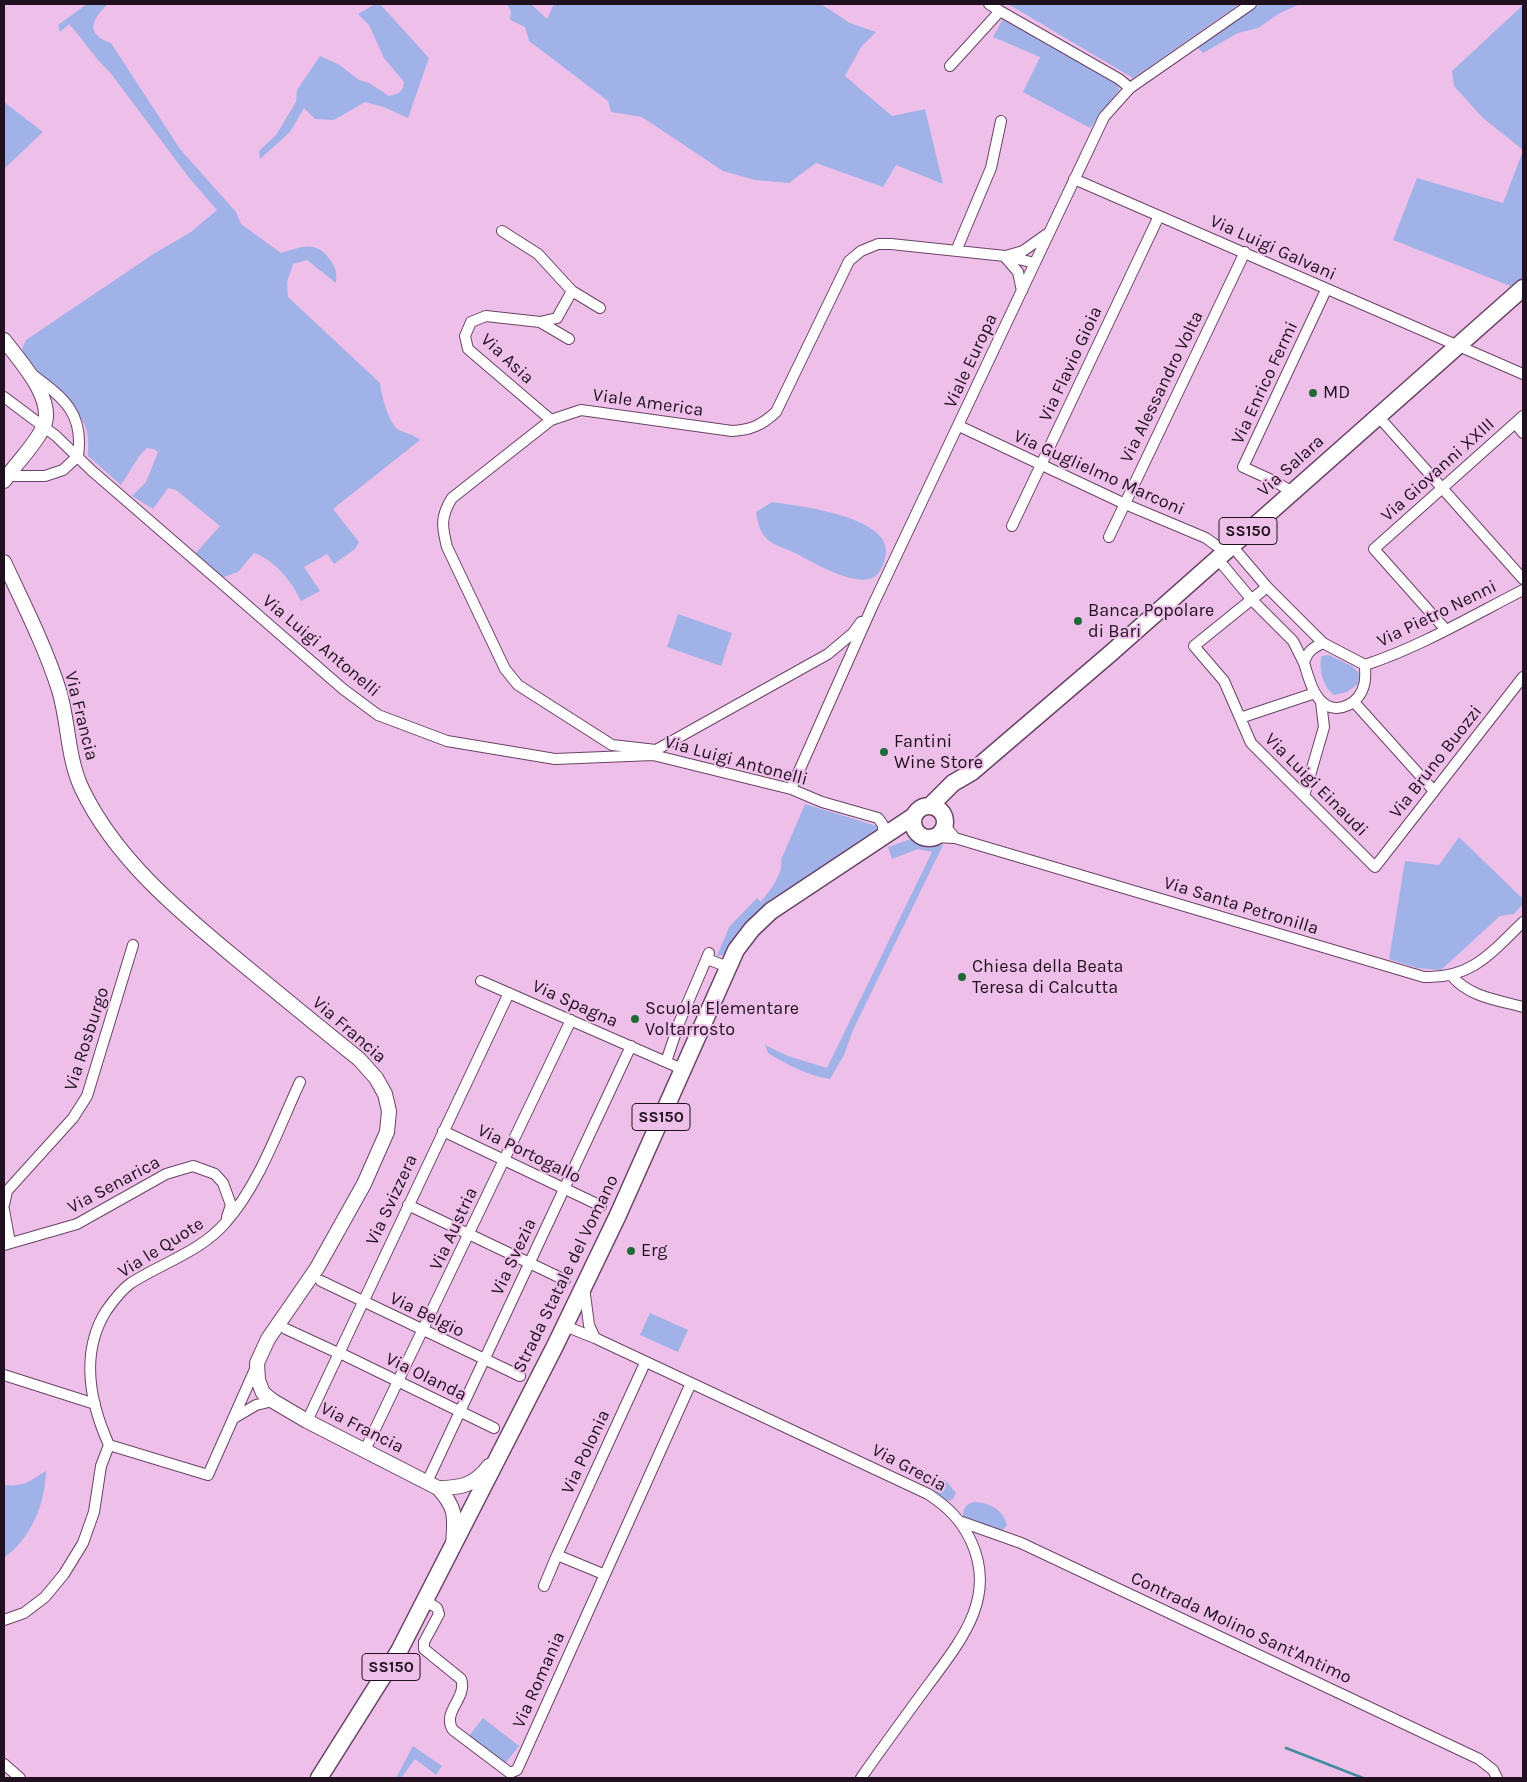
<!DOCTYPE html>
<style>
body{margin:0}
#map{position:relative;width:1527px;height:1782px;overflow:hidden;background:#eec0e9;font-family:Karla,sans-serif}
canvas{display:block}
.frame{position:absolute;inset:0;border:5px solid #211120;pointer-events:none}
</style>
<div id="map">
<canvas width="1527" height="1782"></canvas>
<div class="frame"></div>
</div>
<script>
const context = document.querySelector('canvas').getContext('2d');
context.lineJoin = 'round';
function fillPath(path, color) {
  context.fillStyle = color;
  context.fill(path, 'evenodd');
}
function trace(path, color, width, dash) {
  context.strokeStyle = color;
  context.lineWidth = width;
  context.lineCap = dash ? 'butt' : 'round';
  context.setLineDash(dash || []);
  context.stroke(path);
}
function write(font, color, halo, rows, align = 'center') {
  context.font = font + ' Karla,sans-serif';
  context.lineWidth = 4;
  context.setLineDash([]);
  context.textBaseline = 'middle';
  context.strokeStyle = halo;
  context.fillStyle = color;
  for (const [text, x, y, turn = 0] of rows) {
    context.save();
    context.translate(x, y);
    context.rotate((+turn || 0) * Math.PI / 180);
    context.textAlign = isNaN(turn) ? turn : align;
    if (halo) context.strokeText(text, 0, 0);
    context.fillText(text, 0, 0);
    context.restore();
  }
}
const green = new Path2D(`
 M87,4H108C91,20 85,34 111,43L180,149L236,212L241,224L281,253C302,247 316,239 331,261C336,269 337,273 336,283L307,260L293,264L287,282L288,297L380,383C381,394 389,425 399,430C407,434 411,433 420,440L333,509L359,542L355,549L334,564L327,554L304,567L320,591L301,601C292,582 275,560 254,553L238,572L221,578L194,555L220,526L176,490L168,488L153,509L132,496L146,482L158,452L154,449L147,448L140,455L121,485L88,456C88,447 89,436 86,428C72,392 36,381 22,349L26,340L155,253L191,232L217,210L190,179L109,71C95,59 82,38 69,24L60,32L58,25Z
 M375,4H380L429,58L408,118L384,107L365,102L334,120L315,119L304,108L290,132L260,159L259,151L276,135L296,102L297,90L320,56L338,64L359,80L369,83L389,96L399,93L403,88L404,82L384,58L369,25L358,14Z
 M507,4H531L547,19L554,4H821L850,23L876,32L861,47L845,76L892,116L925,109L943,184L896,165L883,187L816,163L789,183L755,180L723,171L642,117L611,112L608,101L529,41L525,27L510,20L511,12Z
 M1008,4H1240L1133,78Z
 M1260,4H1300L1280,13L1258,28L1238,33L1203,53L1197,47Z
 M1523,5V150L1483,118L1454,86L1452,71Z
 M1004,17L1116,82L1119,90L1090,128L1023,92L1040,57L993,37Z
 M4,102L43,132L4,169Z
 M1523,151V278L1513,287L1393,240L1417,178L1503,203Z
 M772,502C799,506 889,516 886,553C885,561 881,573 874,577C855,588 813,562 795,553C788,549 778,547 771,542C760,535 758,524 756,512Z
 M678,614L732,633L721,666L667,647Z
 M1329,655L1352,666L1359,673L1358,684L1347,692L1334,695C1323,687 1318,668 1322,656Z
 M805,804L877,826L880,829L755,915L737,934L723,955L717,956L729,927L757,898L761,902C769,891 784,874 781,860Z
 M1459,837L1523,899V904L1514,914L1500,916L1441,970L1417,968L1389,959L1405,861L1439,865Z
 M911,839L943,845L853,1030L844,1055L830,1079C808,1076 786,1064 768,1053L765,1045L788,1056L827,1068L932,852L918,849L892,859L888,847Z
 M650,1313L688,1330L678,1352L640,1335Z
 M46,1471C45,1505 31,1538 4,1558V1485C25,1487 29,1481 46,1471Z
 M945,1480L956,1493L953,1499L949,1501L937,1495L933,1490L937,1481Z
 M973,1502C988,1502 1003,1509 1007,1525L1002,1531L966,1520L963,1517C963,1509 965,1505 973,1502Z
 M483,1718L519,1746L504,1765L468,1737Z
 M413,1746L442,1766L436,1775L415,1759L401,1778H396Z`);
const stream = new Path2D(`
 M1286,1748L1363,1778`);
const street = new Path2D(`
 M989,4L1000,11
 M950,66L1000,11L1119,79L1130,88
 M1074,179L1523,374
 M502,231L538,254L572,291L557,318L540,322L486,316L471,322L465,336L468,349L551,420
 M956,251L991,168L1001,121
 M1006,256L1023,251L1047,234
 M1005,257L1018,272L1022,291
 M572,291L600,308
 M540,322L569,339
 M4,397L56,436L91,470L188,554L343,689L378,715L447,741L555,759L653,755L791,789L822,802L878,818L883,825V838
 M1378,416L1523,579
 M1515,423L1523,433
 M959,426L1125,504L1206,538L1225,552
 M7,476H45L63,470L78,456C84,414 65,399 33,375
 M1292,492L1276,482L1243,467L1326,290
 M1012,526L1159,216
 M1109,537L1245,252
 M1232,546L1267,587L1323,643
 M1217,558L1252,600L1293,641L1304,663
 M1267,587L1194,646L1224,681L1251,743L1375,867L1523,677
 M1446,630L1374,549L1523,416
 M1323,643L1365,665C1365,671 1366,679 1364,685C1360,703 1337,716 1322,702C1312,693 1308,675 1304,663C1307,652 1312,648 1323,643Z
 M1365,665C1420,647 1472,616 1523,590
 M1354,702L1434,791
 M1240,718L1315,693
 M656,750L612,745L518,685L505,669L447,547C442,527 440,517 452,498L551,420L581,410L732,431C751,430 762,425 776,412L849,261L861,251L878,244H891L1005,256L1035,263
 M654,754L656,750L828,654L853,633L861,622
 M791,789L872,607L1104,117L1130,88L1251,4
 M1304,796L1324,727L1321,702
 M945,826L955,838
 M934,837L955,838L1424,977C1471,979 1491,953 1523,922
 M707,959L728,967
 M1452,976C1469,997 1498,1000 1523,1007
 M481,981L682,1069
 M666,1062L679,1023L709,953
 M443,1131L601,1206
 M4,1205L7,1191L73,1118L87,1096L133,945
 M408,1205L565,1280
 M4,1210L10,1243
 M4,1245L77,1224L166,1174L193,1166L215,1174L223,1183L231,1205L227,1217
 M321,1281L520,1376
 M584,1287L589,1325L595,1338
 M565,1326L595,1338L928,1494C948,1507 961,1520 971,1541C998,1599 959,1643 926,1688C904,1718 882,1748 861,1778
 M286,1329L338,1353
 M344,1355L494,1428
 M4,1375L95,1404
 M234,1418L256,1405L273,1401
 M307,1421L509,993
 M109,1445L208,1475L256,1367
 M365,1450L571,1020
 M427,1482L631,1046
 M962,1522L1021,1543L1479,1759L1493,1770L1497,1778
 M603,1574L557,1555L645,1363
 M544,1586L557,1555
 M426,1601L437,1608L439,1614L424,1642V1649L461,1679C468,1698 441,1712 453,1730L510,1773L517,1770L691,1383
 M4,1620L24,1613L45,1597L64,1574L83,1543L94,1512L101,1466L109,1445C90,1403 80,1353 106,1311C113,1301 121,1290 131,1283C162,1263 202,1251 226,1222C260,1183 278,1129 300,1082
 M4,1764L20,1778`);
const secondary = new Path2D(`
 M4,340C19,360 57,400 43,428C33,448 16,463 4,481
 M4,562C23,603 45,646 59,690C69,723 67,757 82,789C116,860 180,912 239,961C279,994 319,1027 359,1059L376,1078L385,1094L389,1111L387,1132L364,1184L317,1268L268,1339L257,1363L258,1380L263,1393L273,1401L307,1421L438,1488C457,1508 455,1518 453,1544
 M438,1488C461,1488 475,1485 489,1466`);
const primary = new Path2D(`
 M931,805L953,783L972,772L1111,653L1523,288
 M913 822a16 16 0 1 1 32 0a16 16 0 1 1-32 0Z
 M319,1778L399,1651L555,1346L618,1215L736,950L752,929L771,911L914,816`);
const markers = [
 [1313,393,5,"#1f6936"],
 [1078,621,5,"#1f6936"],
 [884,752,5,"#1f6936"],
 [962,977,5,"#1f6936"],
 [635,1019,5,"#1f6936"],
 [631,1251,5,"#1f6936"]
];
const shields = [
 [1248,531,58],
 [661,1117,58],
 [391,1667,58]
];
const shieldNames = [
 ["SS150",1248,531],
 ["SS150",661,1117],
 ["SS150",391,1667]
];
const streetNames = [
 ["Via Luigi Galvani",1273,248,24],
 ["Via Asia",507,359,43],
 ["Viale Europa",971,361,-65],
 ["Via Flavio Gioia",1071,364,-65],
 ["Via Enrico Fermi",1265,383,-65],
 ["Via Alessandro Volta",1162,387,-64],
 ["Viale America",648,403,8],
 ["Via Salara",1291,466,-42],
 ["Via Giovanni XXIII",1438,470,-42],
 ["Via Guglielmo Marconi",1099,473,24],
 ["Via Pietro Nenni",1437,614,-26],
 ["Via Luigi Antonelli",321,646,40],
 ["Via Francia",81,716,76],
 ["Via Luigi Antonelli",736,761,15],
 ["Via Bruno Buozzi",1436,762,-52],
 ["Via Luigi Einaudi",1316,785,45],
 ["Via Santa Petronilla",1241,906,17],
 ["Via Spagna",575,1004,24],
 ["Via Francia",349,1030,41],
 ["Via Rosburgo",87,1039,-72],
 ["Via Portogallo",529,1154,26],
 ["Via Senarica",114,1185,-28],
 ["Via Svizzera",392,1200,-65],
 ["Via Austria",454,1229,-65],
 ["Via le Quote",161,1248,-32],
 ["Via Svezia",514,1257,-65],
 ["Strada Statale del Vomano",566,1274,-64],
 ["Via Belgio",427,1315,26],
 ["Via Olanda",426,1377,26],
 ["Via Francia",362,1428,27],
 ["Via Polonia",586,1452,-65],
 ["Via Grecia",909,1468,28],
 ["Contrada Molino Sant'Antimo",1241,1628,25],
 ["Via Romania",539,1680,-66]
];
const poiNames = [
 ["MD",1323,393],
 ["Banca Popolare",1088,611],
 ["di Bari",1088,632],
 ["Fantini",894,742],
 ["Wine Store",894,763],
 ["Chiesa della Beata",972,967],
 ["Teresa di Calcutta",972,988],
 ["Scuola Elementare",645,1009],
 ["Voltarrosto",645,1030],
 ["Erg",641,1251]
];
fillPath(green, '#a0b2e8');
trace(stream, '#418d9f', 2.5);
trace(street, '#6a4366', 12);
trace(secondary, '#6a4366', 16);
trace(primary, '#6a4366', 19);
trace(street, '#fff', 10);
trace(secondary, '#fff', 14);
trace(primary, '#fff', 16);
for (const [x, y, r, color] of markers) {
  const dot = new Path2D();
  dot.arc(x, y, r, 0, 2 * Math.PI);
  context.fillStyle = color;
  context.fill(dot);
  trace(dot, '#eec0e9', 2);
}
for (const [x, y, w] of shields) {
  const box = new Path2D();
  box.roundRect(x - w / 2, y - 13.5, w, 27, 4);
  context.fillStyle = '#eec0e9';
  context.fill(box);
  trace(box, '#211120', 1);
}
write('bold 16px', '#211120', null, shieldNames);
write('18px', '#211120', '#eec0e9', streetNames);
write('18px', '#211120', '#eec0e9', poiNames, 'left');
</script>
